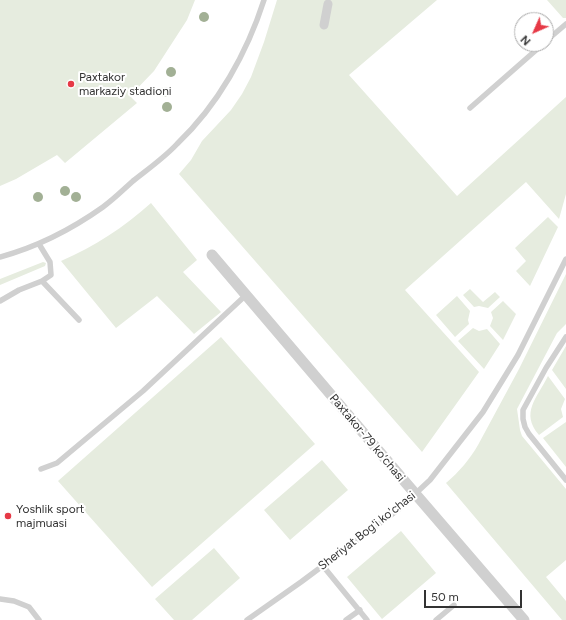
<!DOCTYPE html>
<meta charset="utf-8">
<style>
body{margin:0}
#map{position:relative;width:566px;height:620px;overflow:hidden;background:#fff;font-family:Figtree,sans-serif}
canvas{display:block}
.north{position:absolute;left:514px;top:12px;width:40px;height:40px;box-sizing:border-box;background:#fff;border:1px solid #adadad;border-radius:50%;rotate:225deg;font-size:11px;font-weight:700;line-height:16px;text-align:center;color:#333}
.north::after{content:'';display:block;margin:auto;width:14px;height:18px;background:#e63946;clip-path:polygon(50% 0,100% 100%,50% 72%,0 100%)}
.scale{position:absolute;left:424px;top:590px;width:98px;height:18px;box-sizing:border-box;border:2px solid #333;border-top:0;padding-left:5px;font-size:12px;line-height:14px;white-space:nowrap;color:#333;-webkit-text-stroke:3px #fff;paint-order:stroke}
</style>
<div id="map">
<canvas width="566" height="620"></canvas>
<div class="north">N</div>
<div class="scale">50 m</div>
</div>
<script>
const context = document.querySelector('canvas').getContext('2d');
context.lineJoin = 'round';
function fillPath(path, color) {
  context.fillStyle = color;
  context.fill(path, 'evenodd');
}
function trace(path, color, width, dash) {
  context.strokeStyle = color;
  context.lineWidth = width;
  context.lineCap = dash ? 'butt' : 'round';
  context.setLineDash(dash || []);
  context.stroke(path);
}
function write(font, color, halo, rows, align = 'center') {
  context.font = font + ' Figtree,sans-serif';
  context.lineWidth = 4;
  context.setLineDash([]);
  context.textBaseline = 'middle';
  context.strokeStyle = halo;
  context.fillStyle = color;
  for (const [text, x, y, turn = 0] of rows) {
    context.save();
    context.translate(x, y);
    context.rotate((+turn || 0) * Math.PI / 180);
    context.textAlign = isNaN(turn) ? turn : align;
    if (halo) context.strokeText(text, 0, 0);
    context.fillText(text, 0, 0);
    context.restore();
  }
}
const green = new Path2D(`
 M0,0H195L187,20L154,71L130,96L137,103L65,163L57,155L16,179L0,186Z
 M277,0H437L349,75L457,196L566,97V194L559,219L526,182L405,290L479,372L422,452L179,174L191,160L202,141L231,110L242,94L251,77L264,42Z
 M547,0H566V18H563Z
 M151,203L197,260L183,272L221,312L194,334L157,296L116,328L61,261C95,246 123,228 151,203Z
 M548,217L558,227L530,286L516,271L526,261L515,248Z
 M43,262L46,263L45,266L0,285V279Z
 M566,274V324L557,333L517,409L520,430L522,436L566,489V560L546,577L566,601V620H562L446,483C459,472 470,459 478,445L519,369Z
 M470,289L483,302L495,292L500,297L488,308L479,306L474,307L463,295Z
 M457,296L470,311L468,320L469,324L455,337L436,315Z
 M503,301L516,314L503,340L490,326L493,318L491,312Z
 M473,328L479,331L487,329L500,344L484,369L458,341Z
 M221,337L315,444L152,587L58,481Z
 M566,346V389L552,370Z
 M548,376L565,399L561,409L563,417L539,435C520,413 537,398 548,376Z
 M566,422V467L543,438Z
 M322,460L348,490L290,540L264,510Z
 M401,531L436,573L382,619L347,577Z
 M214,548L240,578L192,620H174L155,599Z`);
const service = new Path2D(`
 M546,41L566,24
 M470,108L543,44
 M39,244L50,262L51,275L42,281
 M0,257C37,247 72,229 103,207C114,199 123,190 133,181C148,169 164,158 177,144C218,105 247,53 264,0
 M0,301L19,290L42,281L79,320
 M566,337L546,368L523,410V419L525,427L529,434L566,480
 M41,469L57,463L143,391L246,295
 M323,566L367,620
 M0,599L14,601L29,607L39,620
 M247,620L301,582L399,509L430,480L483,412L518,355L566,259
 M346,620L360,610
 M436,620L454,605`);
const pedestrian = new Path2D(`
 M324,25L328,4`);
const minor = new Path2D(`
 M212,255L406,483L524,620`);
const trees = [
 [204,17],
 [171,72],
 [165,92],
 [167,107],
 [65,191],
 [38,197],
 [76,197]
];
const markers = [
 [71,84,4,"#e63946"],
 [8,516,4,"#e63946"]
];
const poiNames = [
 ["Paxtakor",79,77],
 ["markaziy stadioni",79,91],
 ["Yoshlik sport",16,509],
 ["majmuasi",16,523]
];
const streetNames = [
 ["Paxtakor-79 ko‘chasi",367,438,50],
 ["Sheriyat Bog'i ko'chasi",367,531,-38]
];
fillPath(green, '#e6ecdf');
trace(service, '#d0d0d0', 5.5);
trace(pedestrian, '#d0d0d0', 9);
trace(minor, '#d0d0d0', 11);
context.fillStyle = '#a2b095';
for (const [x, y] of trees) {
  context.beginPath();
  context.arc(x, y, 5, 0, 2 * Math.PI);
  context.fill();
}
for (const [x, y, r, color] of markers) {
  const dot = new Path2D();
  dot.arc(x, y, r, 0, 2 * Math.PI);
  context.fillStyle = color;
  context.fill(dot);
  trace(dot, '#fff', 1.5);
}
write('12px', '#333', '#fff', poiNames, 'left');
write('12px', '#333', '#fff', streetNames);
</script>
